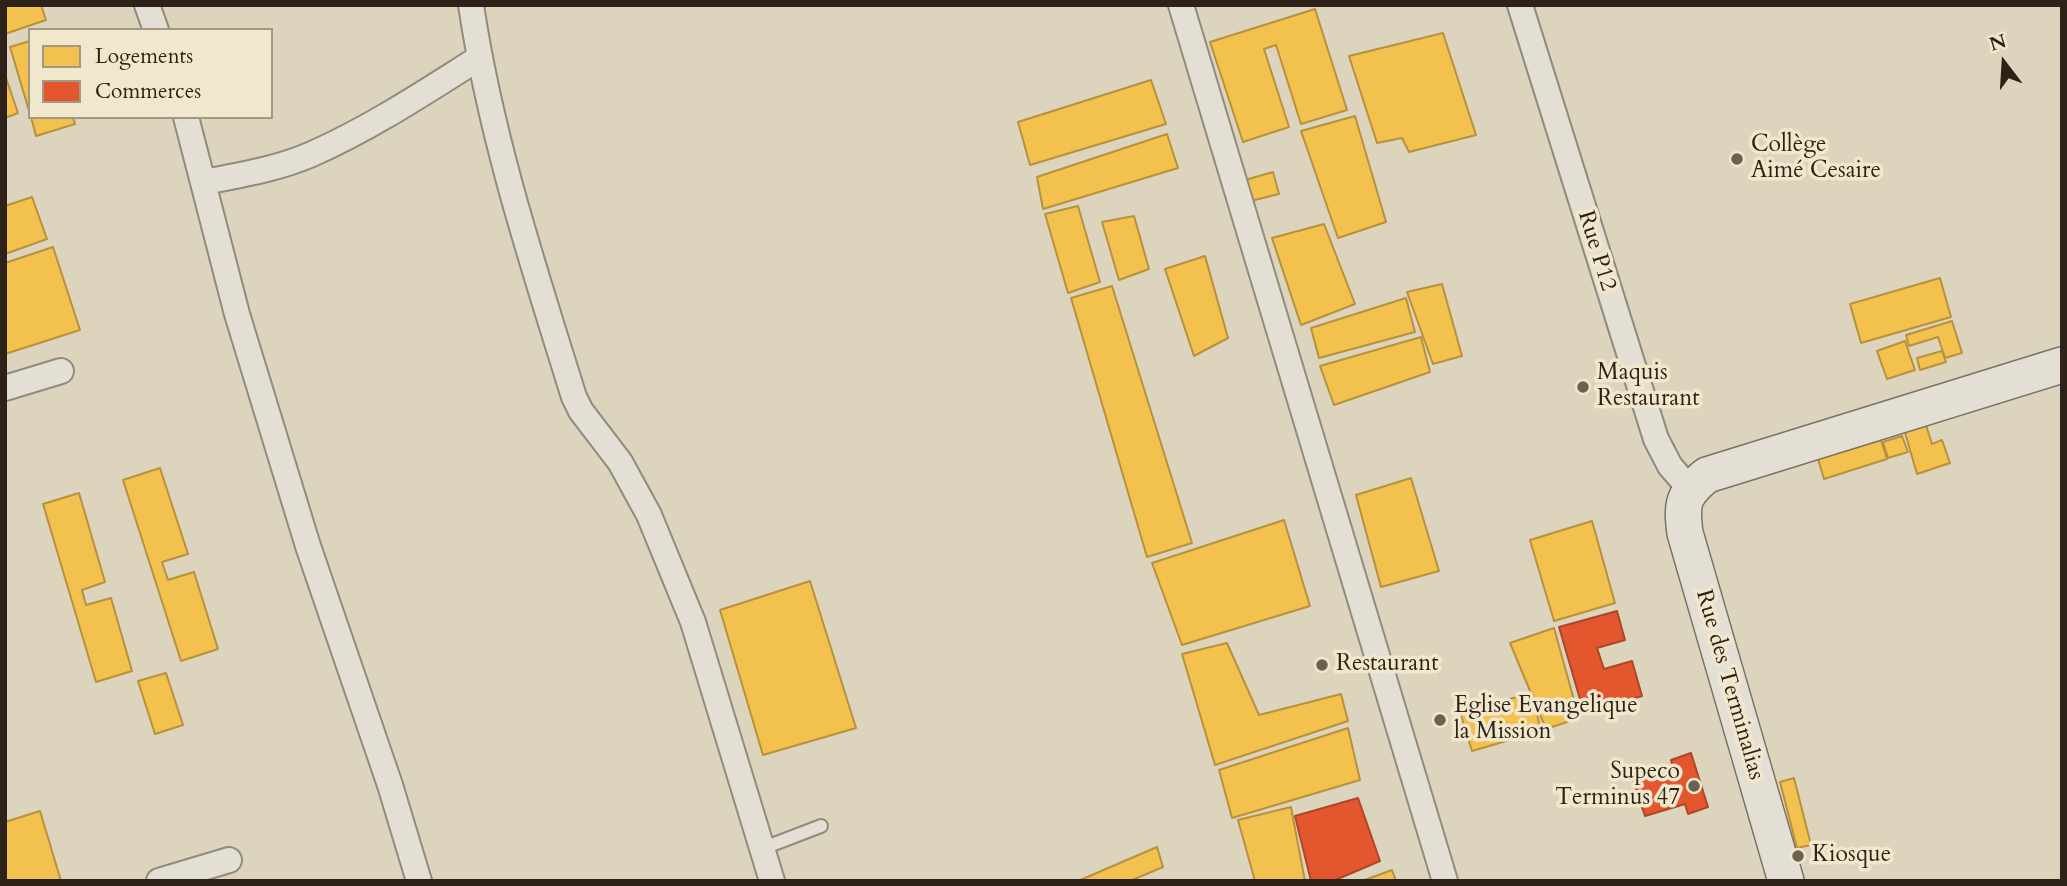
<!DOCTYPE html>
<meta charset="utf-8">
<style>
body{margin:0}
#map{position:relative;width:2067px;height:886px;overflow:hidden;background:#ddd4bd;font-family:Cardo,serif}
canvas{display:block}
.frame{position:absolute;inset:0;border:7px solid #2e2118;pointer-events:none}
.legend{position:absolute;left:28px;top:28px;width:245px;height:91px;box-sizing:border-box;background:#f1e7cc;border:2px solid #a39884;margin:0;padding:9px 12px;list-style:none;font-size:21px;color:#2e2118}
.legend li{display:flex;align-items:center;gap:14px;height:35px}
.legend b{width:35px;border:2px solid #a39884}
.north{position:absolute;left:1969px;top:28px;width:70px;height:70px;-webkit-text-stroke:5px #f1e7cc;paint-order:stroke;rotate:343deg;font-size:19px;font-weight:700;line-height:28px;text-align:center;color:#2e2118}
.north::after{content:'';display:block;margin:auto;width:24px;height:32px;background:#2e2118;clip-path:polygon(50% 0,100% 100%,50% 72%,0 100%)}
</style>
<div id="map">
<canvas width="2067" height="886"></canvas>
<div class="frame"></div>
<ul class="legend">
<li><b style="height:19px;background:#f2c14e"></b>Logements</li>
<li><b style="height:19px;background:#e4572e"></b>Commerces</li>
</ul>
<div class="north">N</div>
</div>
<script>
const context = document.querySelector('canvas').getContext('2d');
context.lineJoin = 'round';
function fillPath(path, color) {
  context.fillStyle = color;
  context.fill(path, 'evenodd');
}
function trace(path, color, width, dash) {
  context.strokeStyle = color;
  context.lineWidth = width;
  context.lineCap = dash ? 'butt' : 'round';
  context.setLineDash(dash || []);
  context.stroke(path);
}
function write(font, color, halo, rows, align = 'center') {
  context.font = font + ' Cardo,serif';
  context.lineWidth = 7;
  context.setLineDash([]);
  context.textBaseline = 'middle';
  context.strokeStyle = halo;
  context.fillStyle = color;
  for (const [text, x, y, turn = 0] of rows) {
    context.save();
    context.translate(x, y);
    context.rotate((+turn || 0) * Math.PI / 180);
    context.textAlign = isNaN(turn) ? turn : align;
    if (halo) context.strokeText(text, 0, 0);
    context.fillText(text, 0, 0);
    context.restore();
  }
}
const homes = new Path2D(`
 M5,5H41L46,20L5,34Z
 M1315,9L1347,110L1301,124L1276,45L1264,49L1289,127L1243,142L1210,42Z
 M1443,33L1476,135L1409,152L1402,138L1377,143L1349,56Z
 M30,41V114L10,47Z
 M5,75L18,113L5,118Z
 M1151,80L1166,124L1030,165L1018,122Z
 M1355,116L1386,222L1338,238L1301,131Z
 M31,117H73L75,124L36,136Z
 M1167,134L1178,168L1043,209L1037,177Z
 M1273,172L1279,194L1251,201L1245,180Z
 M32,197L47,239L5,254V206Z
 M1078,206L1100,282L1068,293L1045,214Z
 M1134,216L1149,269L1119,280L1102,222Z
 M1324,224L1355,304L1301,325L1272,238Z
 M53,247L80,330L5,354V263Z
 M1205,256L1228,338L1194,356L1165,269Z
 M1940,278L1951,317L1861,343L1850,304Z
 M1442,284L1462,356L1433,364L1407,292Z
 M1112,286L1192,543L1147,557L1071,298Z
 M1406,298L1415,332L1319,358L1311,328Z
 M1952,321L1962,353L1945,358L1938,337L1909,346L1906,335Z
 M1421,337L1430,372L1334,405L1320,366Z
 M1905,341L1915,370L1887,379L1877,351Z
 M1942,351L1946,362L1920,370L1917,358Z
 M1925,422L1932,444L1942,440L1950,463L1917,474L1904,429Z
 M1902,436L1908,452L1888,458L1883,442Z
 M1881,440L1887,459L1824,479L1818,459Z
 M160,468L188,554L162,562L168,580L194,572L218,649L181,661L123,480Z
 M1411,478L1439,571L1381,587L1356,495Z
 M79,493L105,582L82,590L86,605L111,598L132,671L96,682L43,504Z
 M1284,520L1310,606L1182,645L1152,563Z
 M1592,521L1615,603L1554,621L1530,540Z
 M810,581L856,728L763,755L720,610Z
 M1554,628L1579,718L1546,729L1510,643Z
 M1227,643L1259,715L1341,694L1348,721L1215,765L1182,654Z
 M166,673L183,725L155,734L138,681Z
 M1532,693L1541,731L1472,751L1460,712Z
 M1348,728L1360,780L1232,818L1219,770Z
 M1794,778L1811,845L1797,848L1780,782Z
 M1291,807L1305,881H1255L1238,820Z
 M40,811L61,881H5V822Z
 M1157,847L1163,867L1130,881H1078Z
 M1392,870L1396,881H1362Z`);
const shops = new Path2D(`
 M1617,611L1625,640L1597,648L1604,669L1632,661L1642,696L1584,713L1559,627Z
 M1691,753L1708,807L1688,814L1685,804L1645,816L1633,780L1673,767L1671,760Z
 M1358,798L1380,861L1333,881H1311L1295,816Z`);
const lane = new Path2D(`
 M761,849L821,826`);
const street = new Path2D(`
 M147,5L156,30
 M471,5C491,139 534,268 574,397L581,411L620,462L649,515L693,622L772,881
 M1181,5L1445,881
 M1520,5L1656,439L1670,466L1690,489
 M186,117L237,314L308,546L390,785L419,881
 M204,182C240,175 278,169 312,154C371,128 425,92 479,58
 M5,388L61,371
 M159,881L229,860`);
const secondary = new Path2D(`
 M1786,881L1685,533C1681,503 1683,494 1707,475L2062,365`);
const markers = [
 [1737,159,7,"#6b6052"],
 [1583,387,7,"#6b6052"],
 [1322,665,7,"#6b6052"],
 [1440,720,7,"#6b6052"],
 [1694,786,7,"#6b6052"],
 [1798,856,7,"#6b6052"]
];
const poiNames = [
 ["Collège",1751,146],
 ["Aimé Cesaire",1751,172],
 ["Maquis",1597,374],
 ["Restaurant",1597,400],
 ["Restaurant",1336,665],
 ["Eglise Evangelique",1454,707],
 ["la Mission",1454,733],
 ["Supeco",1680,773,"right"],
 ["Terminus 47",1680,799,"right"],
 ["Kiosque",1812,856]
];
const streetNames = [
 ["Rue P12",1596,251,73],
 ["Rue des Terminalias",1729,685,74]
];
fillPath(homes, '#f2c14e');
trace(homes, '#b7913e', 2);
fillPath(shops, '#e4572e');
trace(shops, '#ad4727', 2);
trace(lane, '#918a7d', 16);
trace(street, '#918a7d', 28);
trace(secondary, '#797266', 38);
trace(lane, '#e4dfd4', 12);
trace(street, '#e4dfd4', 24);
trace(secondary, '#e4dfd4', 35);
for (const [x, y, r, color] of markers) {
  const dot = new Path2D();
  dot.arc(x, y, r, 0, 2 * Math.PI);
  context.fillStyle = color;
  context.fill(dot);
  trace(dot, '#f1e7cc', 2.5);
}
write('23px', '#2e2118', '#f1e7cc', poiNames, 'left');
write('23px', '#2e2118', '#f1e7cc', streetNames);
</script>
